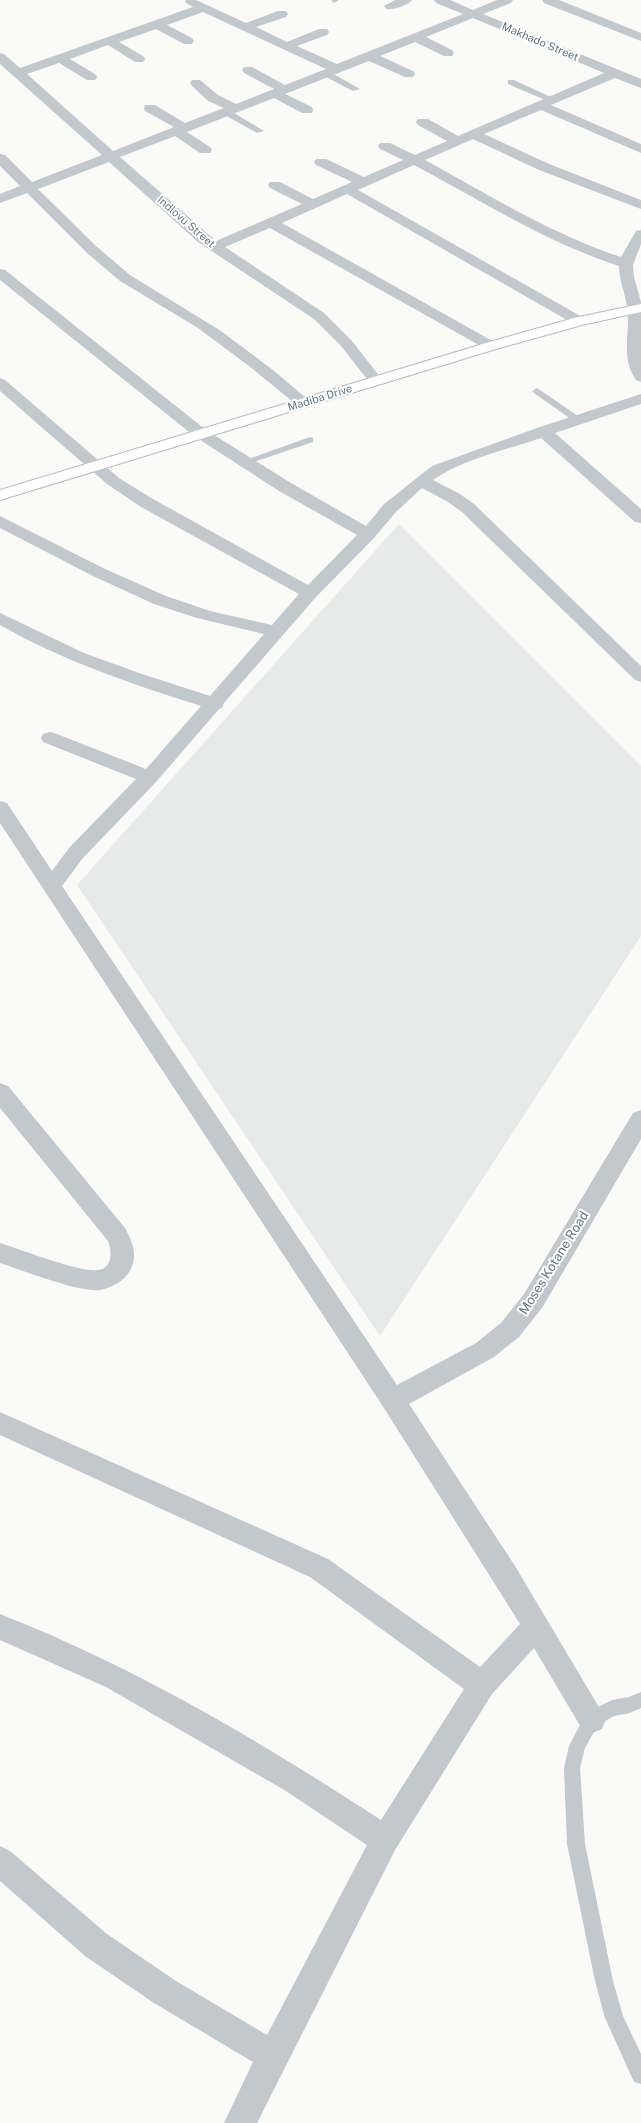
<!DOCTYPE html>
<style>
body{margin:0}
canvas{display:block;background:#fafaf8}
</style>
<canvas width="641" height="2123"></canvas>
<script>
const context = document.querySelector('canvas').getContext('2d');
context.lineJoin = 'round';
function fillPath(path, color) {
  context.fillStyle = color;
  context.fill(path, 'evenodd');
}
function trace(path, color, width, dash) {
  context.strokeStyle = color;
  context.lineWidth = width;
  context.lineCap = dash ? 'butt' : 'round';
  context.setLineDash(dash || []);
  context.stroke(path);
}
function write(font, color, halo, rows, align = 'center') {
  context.font = font + ' "Public Sans",sans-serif';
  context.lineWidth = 4;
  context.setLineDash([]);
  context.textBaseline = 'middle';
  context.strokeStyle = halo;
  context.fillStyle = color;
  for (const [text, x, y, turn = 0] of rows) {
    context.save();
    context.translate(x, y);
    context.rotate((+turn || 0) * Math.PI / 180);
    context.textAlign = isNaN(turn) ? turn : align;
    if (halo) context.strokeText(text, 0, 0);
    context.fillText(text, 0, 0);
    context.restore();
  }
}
const built = new Path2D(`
 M399,524L641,766V936L380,1336L77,885Z`);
const lane = new Path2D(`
 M331,0H339L334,3Z
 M322,71H328L360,89L353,91L322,75Z
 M508,80H514L557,100L550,102L508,84Z
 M223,110H229L264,131L257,133L223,114Z
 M537,388L581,418V422H575L534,393L532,391Z
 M310,437L313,438V442L248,464L245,465L240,462Z
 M641,1692V1708L630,1713L614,1716L598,1725L585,1748L580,1768L585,1844L613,1981L623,2016L641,2054V2084L634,2082L605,2018L595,1981L567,1844L564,1768L569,1746L586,1713L612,1700L629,1697Z`);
const street = new Path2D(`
 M186,0H196L246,23L278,11H286L288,14L286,17L256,27L287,42L319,29H327L329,32L327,35L297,46L337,64L463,14L436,3L434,0H450L473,10L497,0H513L511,3L483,14L641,79V88L615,78L551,105L641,144V153L541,110L484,134L549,164L641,200V209L539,170L473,139L425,160C489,195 551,234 621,257L636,231L641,230V244L633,265L634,277L641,302V382L636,380C620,358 631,331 627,306C625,293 619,280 619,266C545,242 482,201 414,165L358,190L584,318L586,321L584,324H574L347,194L282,223L496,343L499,346L496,349H486L270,228L225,247L324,313L351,340L381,378L384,381L381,384H371L341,346L314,319L198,242L109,162L38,189L97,247L130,275L221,331L273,370L312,403L310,406H298L249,366L198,328L120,281L87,253L27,193L0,203V194L20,186L0,166V154L5,155L32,182L102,155L0,64V53L4,54L20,68L193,7L185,2ZM203,12L326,69L285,85L252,67H244L242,70L244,73L274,89L236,104L218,95L200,80H192L190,83L192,86L208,101L224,108L185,123L155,105H145L144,108L145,111L174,127L113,151L27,74L59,63L87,80H95L97,77L95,74L70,59L108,45L135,62H143L145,59L143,56L119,42L156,29L184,44H192L194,41L192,38L167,25ZM473,18L604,73L458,136L428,119H418L416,122L418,125L447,141L415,155L390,143H380L378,146L380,149L403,160L364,177L326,159H316L314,162L316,165L352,182L313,199L280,182H270L268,185L270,188L302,204L216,241L120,157L175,136L200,153H210L212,150L210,147L187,132L274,98L302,113H312L313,110L312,107L285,94L369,61L405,77H413L415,74L413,71L380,56L415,42L444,56H452L454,53L452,50L426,37Z
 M395,0H412C407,6 393,10 386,9L384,6Z
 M542,0H559L641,33V41L544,3Z
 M0,269L5,270L206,430L291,483L366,526L384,504L432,466L537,428L641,394V404L555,433L641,509V523L635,522L541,438C506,450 463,459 433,480L460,494L474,504L641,666V682L635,680L462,512L448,502L422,488L396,512L374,538L316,597L224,703L222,708L219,709L156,782L83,858L62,886L397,1385L476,1343L501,1323L524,1294L633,1113L641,1110V1139L542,1308L519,1337L494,1357L409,1404L515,1566L606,1719L602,1729L592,1733L582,1729L534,1648L492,1694L395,1850L257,2123H224L253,2062L154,2003L85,1956L0,1881V1846L10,1851L107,1934L176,1981L267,2035L367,1845L286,1791L106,1687L0,1640V1614C135,1667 260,1741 381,1820L464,1689L310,1577L0,1435V1412L328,1559L480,1667L520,1624L384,1408L0,823V801L7,803L52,871L69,848L136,779L43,742L41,738L43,734L50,732L57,734L146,769L201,706C132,684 63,661 0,625V613L84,653L139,673L210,696L264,634L197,618L154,604L93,576L0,528V516L105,569L166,596L210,611L272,625L299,594L141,507L107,484L0,391V378L5,380L119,478L153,499L308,585L357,535L279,491L194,436L0,280Z
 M0,1083L8,1086L125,1228C133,1243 138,1255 130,1271C124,1281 111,1288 100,1290C79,1293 22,1270 0,1263V1243C20,1249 80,1273 98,1270C113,1268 112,1252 108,1241L0,1108Z`);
const secondary = new Path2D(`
 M641,304V312L582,325L496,349L0,500V490L486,343L574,318Z`);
const farStreetnames = [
 ["Makhado Street",540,42,23],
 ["Indlovu Street",186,222,41],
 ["Madiba Drive",320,398,-17]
];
const streetNames = [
 ["Moses Kotane Road",554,1263,-58]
];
fillPath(built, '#e8e9e9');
trace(secondary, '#b3babf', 2);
fillPath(lane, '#c3c8cc');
fillPath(street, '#c3c8cc');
fillPath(secondary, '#fff');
write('11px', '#657683', '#fff', farStreetnames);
write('13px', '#657683', '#fff', streetNames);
</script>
